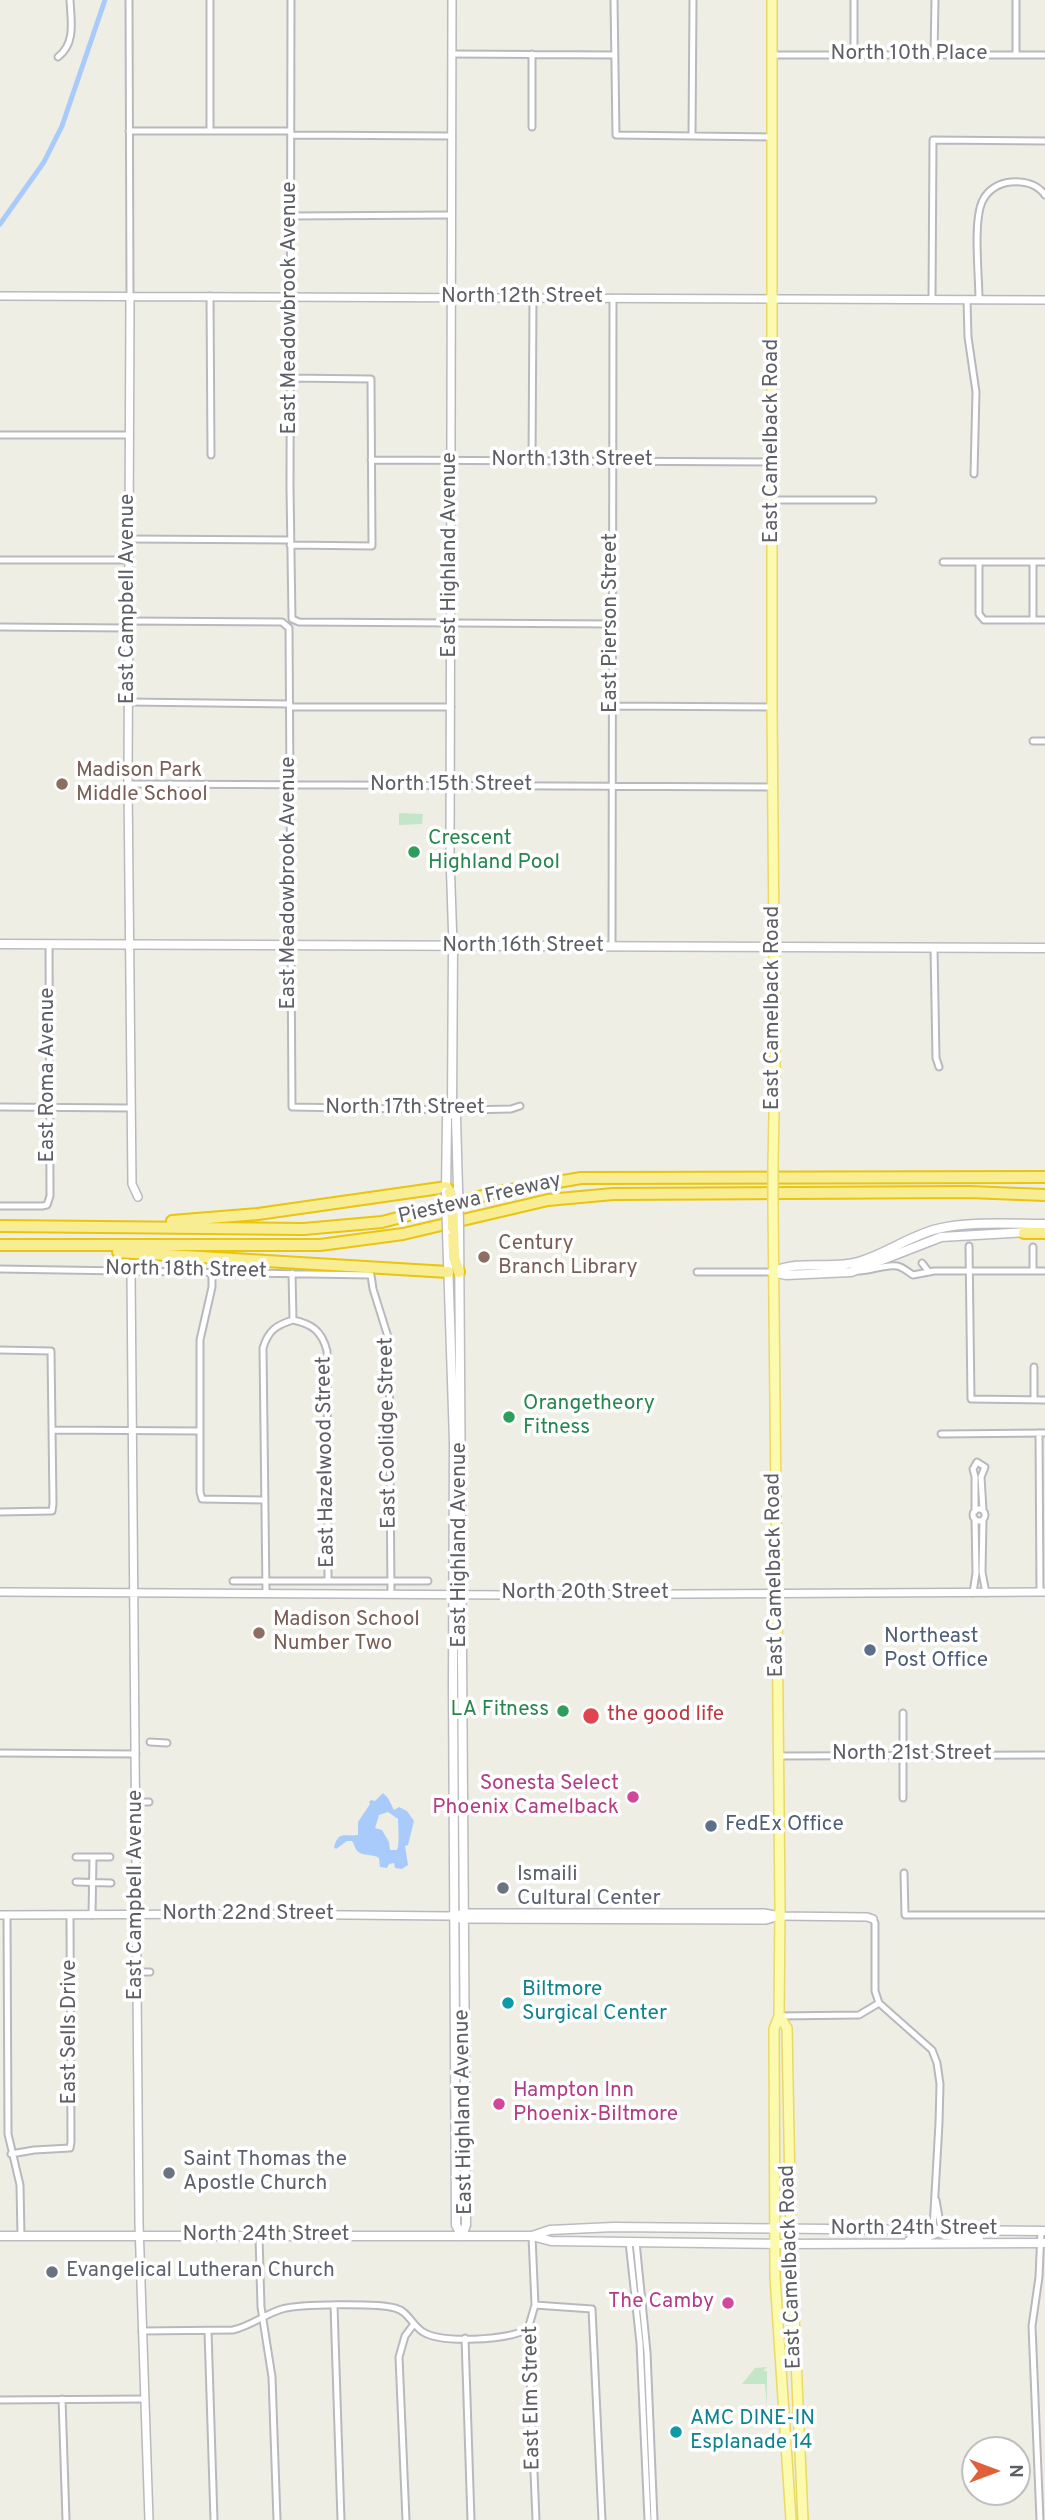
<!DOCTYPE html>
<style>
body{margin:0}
#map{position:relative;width:1045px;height:2520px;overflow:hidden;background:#efeee5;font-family:Overpass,sans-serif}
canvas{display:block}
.north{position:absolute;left:961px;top:2436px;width:70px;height:70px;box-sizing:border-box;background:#fff;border:2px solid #bebfc1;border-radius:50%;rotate:90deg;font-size:19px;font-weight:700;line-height:28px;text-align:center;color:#5d5f65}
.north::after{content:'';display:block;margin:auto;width:24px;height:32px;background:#e15f39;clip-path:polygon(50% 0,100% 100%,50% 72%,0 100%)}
</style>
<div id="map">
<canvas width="1045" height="2520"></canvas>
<div class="north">N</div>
</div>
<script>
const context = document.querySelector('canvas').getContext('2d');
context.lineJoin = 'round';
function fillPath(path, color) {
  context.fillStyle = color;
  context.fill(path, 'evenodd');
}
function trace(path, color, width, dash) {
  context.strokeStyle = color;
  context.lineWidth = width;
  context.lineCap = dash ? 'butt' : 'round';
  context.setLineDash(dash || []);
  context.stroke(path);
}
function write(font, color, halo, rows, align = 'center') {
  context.font = font + ' Overpass,sans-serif';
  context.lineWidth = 7;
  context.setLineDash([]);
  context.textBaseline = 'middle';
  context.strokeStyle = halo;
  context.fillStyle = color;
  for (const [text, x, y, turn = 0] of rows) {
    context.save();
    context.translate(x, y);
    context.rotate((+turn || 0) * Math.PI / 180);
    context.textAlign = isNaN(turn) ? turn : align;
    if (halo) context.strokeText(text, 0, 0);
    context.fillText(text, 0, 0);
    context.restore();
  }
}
const green = new Path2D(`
 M399,813L423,814L422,824L399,825Z
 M767,2367L763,2371H767V2406L765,2384H742L755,2368Z`);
const water = new Path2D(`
 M383,1793L388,1798L394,1810L399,1807L407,1811L414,1821L408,1845L405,1846L408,1865L402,1869L395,1868L394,1863L389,1864L387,1868L380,1867L379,1858C373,1854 366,1856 360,1853C355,1851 355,1845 352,1841H347L336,1849L334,1847C339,1830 344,1837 358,1835V1822L370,1804L369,1802L371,1800L375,1801ZM388,1812L398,1819C398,1827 400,1843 397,1850H390L389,1842L382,1830L375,1828L379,1815Z`);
const canal = new Path2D(`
 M0,224L44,162L62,126L105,0`);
const minor = new Path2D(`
 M129,0L130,296
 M291,0L290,488L292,619L299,622L612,624
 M614,0L616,135L773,137
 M452,54L614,55
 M532,54V127
 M773,55H1045
 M854,55V0
 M934,55L935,0
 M1016,55V0
 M58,57C76,43 71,21 70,0
 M129,131H291
 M210,131V0
 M291,135L452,136
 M692,136L693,0
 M291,216L451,215
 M210,296L211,455
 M932,299L933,140L1045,141
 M967,300L968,337L976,392L974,474
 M979,300C979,276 973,222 982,202C987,190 999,183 1011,182C1024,181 1037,184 1045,195
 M290,378L371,379L372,546L290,545
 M0,435H129
 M371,460L772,462
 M532,461L533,298
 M772,500H873
 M129,539L290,540
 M0,560H129
 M943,562H1045
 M979,562V614L984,620H1033V562
 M1033,620H1045
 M129,621L282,622L289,628L292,1107L465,1110L511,1109L520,1106
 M0,627L129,628
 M129,702L290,704
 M612,706L772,707
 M290,707H451
 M1033,741H1045
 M128,784L772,787
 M612,947L613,298
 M934,948L936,1058L939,1067
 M0,1107L130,1108
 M0,1206H42L47,1205L50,1196L49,944
 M969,1246L971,1399L1045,1400
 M1033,1247V1271
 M922,1263L929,1272
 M0,1269L371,1275L373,1289L389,1340L391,1594
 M859,1271C871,1271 885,1264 897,1266C903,1267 908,1272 913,1275L934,1271H1045
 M212,1272V1287L200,1340V1492L202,1499L264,1500
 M697,1272H773
 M293,1320C312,1324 322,1331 327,1351L328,1580
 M0,1350L51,1351L53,1504L52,1511L0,1512
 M1034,1367V1400
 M52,1430L199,1431
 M1039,1433L1040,1592
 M941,1434L1045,1433
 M973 1515a6 6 0 1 1 12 0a6 6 0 1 1-12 0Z
 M975,1511V1477L973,1469L977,1462L985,1467L981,1477L983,1510
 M983,1520L982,1572L986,1593
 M233,1581H428
 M266,1593L263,1348C268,1331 276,1325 293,1320L292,1273
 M973,1593L976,1573L975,1519
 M903,1713V1798
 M150,1742L167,1743
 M0,1753L136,1754
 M779,1756L1045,1755
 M136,1802H149
 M76,1857H110
 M904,1873L905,1915H1045
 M76,1882L111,1883
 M7,1915L8,2134L20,2185L21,2236
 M92,1915L93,1857
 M873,1919L875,1923V1991L879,2003L932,2050L937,2063L940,2084L939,2123L933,2229
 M137,1972H150
 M779,2016L859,2015L879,2003
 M11,2154L34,2150L70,2148L71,2142L70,1916
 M936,2200L941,2229
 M532,2236L535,2305L528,2329L536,2520
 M259,2237L261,2307L272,2377L277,2520
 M629,2242L640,2343L648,2520
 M636,2242L647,2352L654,2520
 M535,2305L592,2309L602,2520
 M334,2306L341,2520
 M142,2331L233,2330C251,2326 265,2314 282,2309C299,2304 378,2303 395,2308C408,2311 412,2325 423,2332C443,2344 507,2340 528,2329
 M208,2331L214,2520
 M465,2338L471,2520
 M62,2399L66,2520
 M0,2400L145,2399
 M406,2520L399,2357L405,2336L414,2324
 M1040,2520L1032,2326L1039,2277L1041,2231`);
const tertiary = new Path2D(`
 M452,0L450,856L453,946
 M0,296L1045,300
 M130,296L128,784L132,1184L138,1197
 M131,1271L139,2224L149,2520
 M0,1592L508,1595L1045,1592
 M0,1915L248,1914L449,1916L468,1913H764L780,1916L867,1917L873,1919
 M460,1919L766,1920L779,1916`);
const secondary = new Path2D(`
 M0,944L1045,948
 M453,946L452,1110L456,1117L458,1189
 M446,1192L447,1118L452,1110
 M459,1226L466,2225L462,2236
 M447,1230L454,1441L453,1685L456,2225L462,2236
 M773,1272C800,1259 830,1270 858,1262C886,1254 909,1236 937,1229C971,1221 1010,1224 1045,1224
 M773,1272L786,1275L851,1272L941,1237L1028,1232
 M934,2230L945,2235L979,2237
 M0,2236H532L551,2241L784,2244L1045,2243
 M532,2236L550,2230L613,2227L1045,2231
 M909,2241C919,2235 930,2239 939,2231`);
const primary = new Path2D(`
 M772,0V707L775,1064L773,1163
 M773,1206L780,1907L779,2016L774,2029L775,2277L791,2520
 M779,2016L787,2028L791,2244L803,2520`);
const motorway = new Path2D(`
 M172,1221L258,1214L440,1188L446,1187L450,1192
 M0,1226L304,1229L382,1222L494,1193L581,1178L1045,1177
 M453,1228L454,1257L459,1272
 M1024,1233H1045
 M0,1245H320L403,1234L548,1200L613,1194L969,1192L1045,1195
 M118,1252L448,1272`);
const secondaryBridge = new Path2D(`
 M458,1189L459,1226
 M446,1192L447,1230`);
const primaryBridge = new Path2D(`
 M773,1163V1206`);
const motorwayBridge = new Path2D(`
 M450,1192L452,1199L453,1228`);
const markers = [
 [62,784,7,"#8d6e63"],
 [414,852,7,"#2e9e5b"],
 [484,1257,7,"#8d6e63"],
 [509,1417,7,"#2e9e5b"],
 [259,1633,7,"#8d6e63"],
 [870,1650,7,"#5c6f8a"],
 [563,1711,7,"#2e9e5b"],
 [591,1716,9,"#e0444e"],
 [633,1797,7,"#d1479c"],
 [711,1826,7,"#5c6f8a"],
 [503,1888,7,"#6b7280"],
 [508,2003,7,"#0f9aa8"],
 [499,2104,7,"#d1479c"],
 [169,2173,7,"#6b7280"],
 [52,2272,7,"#6b7280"],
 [728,2303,7,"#d1479c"],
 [676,2432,7,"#0f9aa8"]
];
const streetNames = [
 ["North 10th Place",909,55],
 ["North 12th Street",522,298],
 ["East Meadowbrook Avenue",291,308,-90],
 ["East Camelback Road",773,441,-90],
 ["North 13th Street",572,461],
 ["East Highland Avenue",451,555,-90],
 ["East Campbell Avenue",129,599,-90],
 ["East Pierson Street",612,623,-90],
 ["North 15th Street",451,786],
 ["East Meadowbrook Avenue",290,883,-90],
 ["North 16th Street",523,947],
 ["East Camelback Road",774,1008,-90],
 ["East Roma Avenue",49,1075,-90],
 ["North 17th Street",405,1109],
 ["Piestewa Freeway",480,1200,-13],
 ["North 18th Street",186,1271,1],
 ["East Coolidge Street",389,1433,-91],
 ["East Hazelwood Street",327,1462,-91],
 ["East Highland Avenue",461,1545,-90],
 ["East Camelback Road",776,1575,-91],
 ["North 20th Street",585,1594],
 ["North 21st Street",912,1755],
 ["East Campbell Avenue",137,1895,-90],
 ["North 22nd Street",248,1915],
 ["East Sells Drive",71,2032,-90],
 ["East Highland Avenue",465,2112,-91],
 ["North 24th Street",914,2230],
 ["North 24th Street",266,2236],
 ["East Camelback Road",792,2267,-92],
 ["East Elm Street",533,2398,-91]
];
const educationNames = [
 ["Madison Park",76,772],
 ["Middle School",76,796],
 ["Century",498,1245],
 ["Branch Library",498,1269],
 ["Madison School",273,1621],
 ["Number Two",273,1645]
];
const leisureNames = [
 ["Crescent",428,840],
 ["Highland Pool",428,864],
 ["Orangetheory",523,1405],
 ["Fitness",523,1429],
 ["LA Fitness",549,1711,"right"]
];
const serviceNames = [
 ["Northeast",884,1638],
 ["Post Office",884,1662],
 ["FedEx Office",725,1826]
];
const healthNames = [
 ["the good life",607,1716]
];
const hotelNames = [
 ["Sonesta Select",619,1785],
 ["Phoenix Camelback",619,1809],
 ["Hampton Inn",513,2092,"left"],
 ["Phoenix-Biltmore",513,2116,"left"],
 ["The Camby",714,2303]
];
const worshipNames = [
 ["Ismaili",517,1876],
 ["Cultural Center",517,1900],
 ["Saint Thomas the",183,2161],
 ["Apostle Church",183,2185],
 ["Evangelical Lutheran Church",66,2272]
];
const cultureNames = [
 ["Biltmore",522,1991],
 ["Surgical Center",522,2015],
 ["AMC DINE-IN",690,2420],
 ["Esplanade 14",690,2444]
];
fillPath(green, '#c3e5c8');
fillPath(water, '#a9cbfb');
trace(canal, '#a9cbfb', 5);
trace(minor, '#b8b9be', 9);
trace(tertiary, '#b8b9be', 10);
trace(secondary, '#bbbcc2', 11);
trace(primary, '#ebd962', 12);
trace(motorway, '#e9c50b', 14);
trace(minor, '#fff', 5);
trace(tertiary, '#fff', 7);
trace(secondary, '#fff', 8);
trace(primary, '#fbfaae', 9);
trace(motorway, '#f8ed93', 10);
trace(secondaryBridge, '#bbbcc2', 11, []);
trace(primaryBridge, '#ebd962', 12, []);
trace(motorwayBridge, '#e9c50b', 14, []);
trace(secondaryBridge, '#fff', 8);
trace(primaryBridge, '#fbfaae', 9);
trace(motorwayBridge, '#f8ed93', 10);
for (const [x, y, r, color] of markers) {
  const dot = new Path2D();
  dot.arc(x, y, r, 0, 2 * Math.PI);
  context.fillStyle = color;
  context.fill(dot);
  trace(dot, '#fff', 2.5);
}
write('21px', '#5d5f65', '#fff', streetNames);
write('21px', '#785e54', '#fff', educationNames, 'left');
write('21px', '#27864d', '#fff', leisureNames, 'left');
write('21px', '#4e5e75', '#fff', serviceNames, 'left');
write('21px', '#be3a42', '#fff', healthNames, 'left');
write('21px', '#b23c85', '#fff', hotelNames, 'right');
write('21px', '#5b616d', '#fff', worshipNames, 'left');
write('21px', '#0d838f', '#fff', cultureNames, 'left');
</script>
